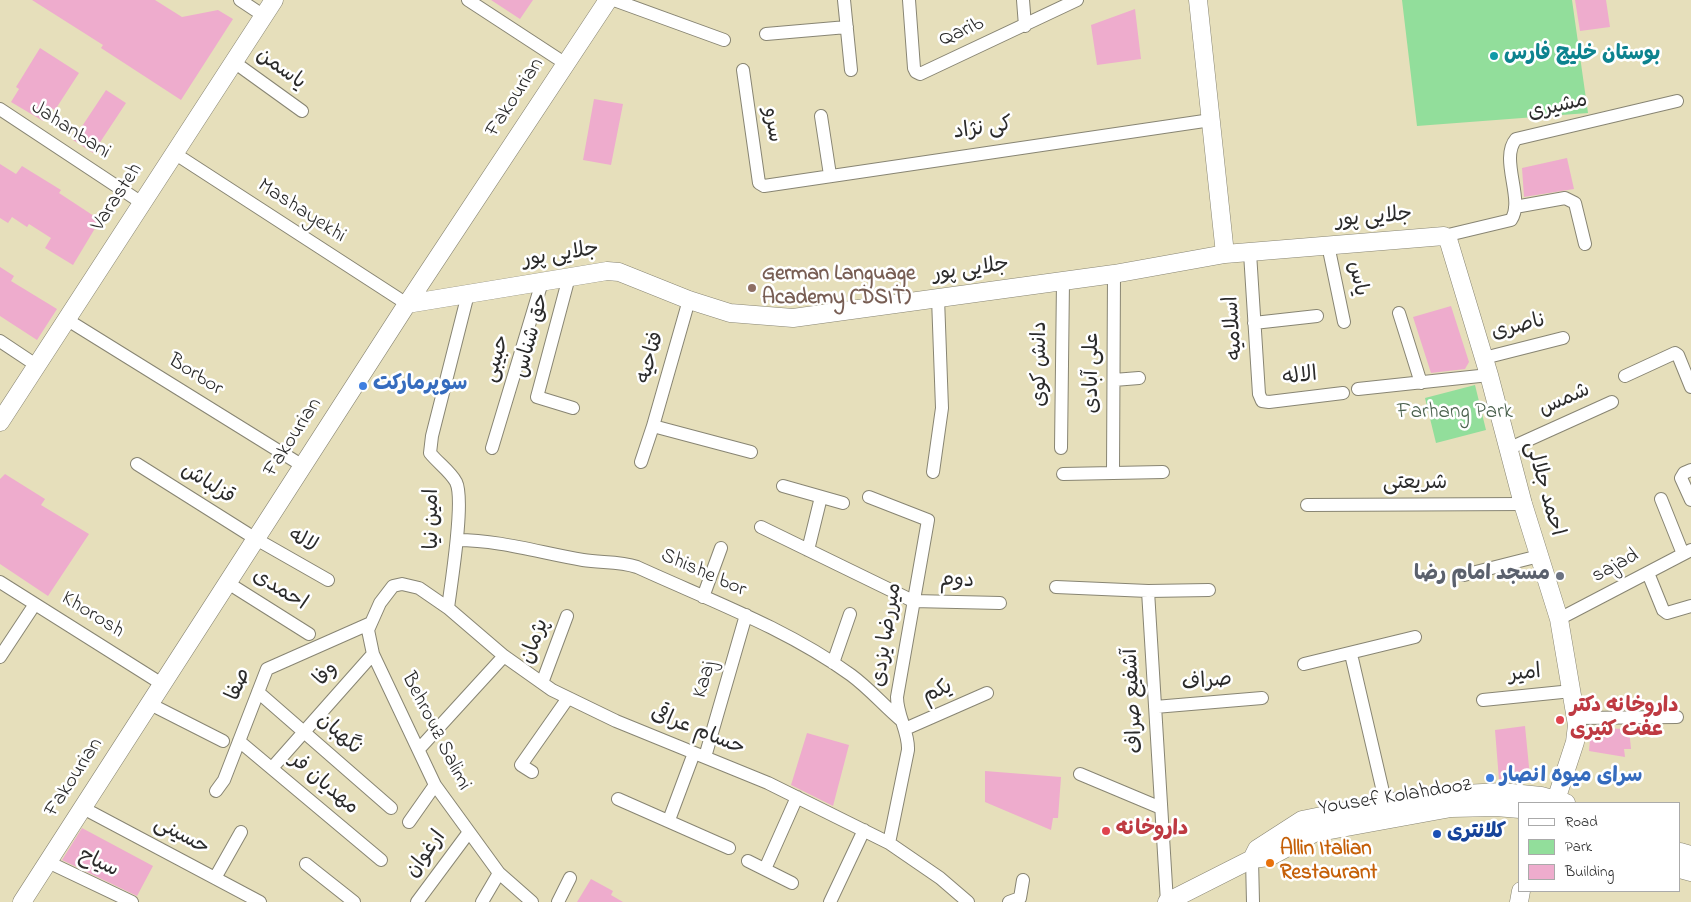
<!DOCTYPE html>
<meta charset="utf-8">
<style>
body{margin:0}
#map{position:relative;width:1691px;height:902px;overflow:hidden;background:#e6dfbb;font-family:"Indie Flower",sans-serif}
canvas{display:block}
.legend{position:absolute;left:1518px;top:802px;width:162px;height:90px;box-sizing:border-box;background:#fff;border:1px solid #aaa;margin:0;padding:6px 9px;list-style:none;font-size:15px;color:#2b2b2b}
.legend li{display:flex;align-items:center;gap:10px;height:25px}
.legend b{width:25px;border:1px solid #aaa}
</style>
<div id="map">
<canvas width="1691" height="902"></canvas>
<ul class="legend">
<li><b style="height:6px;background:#fff"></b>Road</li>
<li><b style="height:14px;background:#92de9b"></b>Park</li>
<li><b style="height:14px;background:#eeaccd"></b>Building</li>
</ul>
</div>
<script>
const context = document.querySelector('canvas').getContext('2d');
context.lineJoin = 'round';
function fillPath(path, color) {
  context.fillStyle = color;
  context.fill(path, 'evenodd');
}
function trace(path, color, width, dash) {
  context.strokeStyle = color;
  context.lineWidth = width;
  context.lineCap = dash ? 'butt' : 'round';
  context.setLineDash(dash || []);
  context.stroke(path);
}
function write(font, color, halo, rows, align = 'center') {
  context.font = font + ' "Indie Flower","Playpen Sans Arabic",sans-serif';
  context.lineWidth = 5;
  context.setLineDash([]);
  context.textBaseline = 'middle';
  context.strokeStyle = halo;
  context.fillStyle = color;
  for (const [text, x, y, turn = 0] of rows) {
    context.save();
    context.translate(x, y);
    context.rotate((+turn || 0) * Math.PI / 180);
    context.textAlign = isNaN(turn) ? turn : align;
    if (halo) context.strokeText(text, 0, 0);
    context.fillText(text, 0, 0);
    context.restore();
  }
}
const green = new Path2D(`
 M1402,0H1572L1588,113L1417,126Z
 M1475,385L1486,430L1436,443L1425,398Z`);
const building = new Path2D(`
 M32,0H155L182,17L218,10L233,19L181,100L101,48L103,45Z
 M491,0H533L520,19Z
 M1575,0H1606L1610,27L1580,31Z
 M1135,9L1141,59L1097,65L1091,25Z
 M40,48L79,73L55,110L51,108L43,121L11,102L19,89L16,87Z
 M106,90L126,103L93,153L73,140Z
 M594,99L623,104L611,165L583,160Z
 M1567,158L1574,189L1524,197L1522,168Z
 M0,164L16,174L22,166L61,190L59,193L100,220L73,265L45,248L51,238L29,224L27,227L12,217L8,223L0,218Z
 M0,267L14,276L11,281L57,309L37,340L0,316Z
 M1451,306L1469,362L1465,369L1431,373L1413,317Z
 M5,474L45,499L41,505L89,534L48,596L0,564V479Z
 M1525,726L1530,777L1499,780L1495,730Z
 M1591,728L1629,729L1631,749H1624L1625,757L1589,751Z
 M807,733L849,745L833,806L791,785Z
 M985,771L1061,777L1058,818H1053L1051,830L985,802Z
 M82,828L153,866L137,896L62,860Z
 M591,879L613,891L611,895L623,902H577Z`);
const street = new Path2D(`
 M240,0L264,16
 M468,0L566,64
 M614,0L724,40
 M844,0L851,70
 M909,0L914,68L916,72L920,74L1077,0
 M1023,0L1025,26
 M766,34L847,27
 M234,62L302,111
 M743,70L759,183L764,186L1211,120
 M0,109L142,203
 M821,116L830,175
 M174,153L407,304
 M1515,207L1565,198L1575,203L1585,244
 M1444,236L1511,220C1525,200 1499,159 1516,139L1677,101
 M1328,245L1344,322
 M1250,253L1259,394L1262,401L1269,402L1343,393
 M569,277L537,397L573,408
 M1399,313L1421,383
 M66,319L303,466
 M1254,323L1317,316
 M0,341L36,365
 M1484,358L1563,338
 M1625,376L1675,353L1678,355L1691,387
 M1114,380L1139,378
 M1358,389L1489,375
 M653,426L689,300
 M492,448L542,282
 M1061,448L1063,281
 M1508,449L1612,402
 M641,462L653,426L751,452
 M137,464L256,539L328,580
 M1691,470L1684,473L1681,478L1691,500
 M933,472L942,408L938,298
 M1113,473L1114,274
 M1063,474L1163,472
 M783,486L843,503
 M869,497L928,520L897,697C897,716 909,732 908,750L889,843
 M1661,499L1683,554
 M1307,505L1523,504
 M761,527L913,601L1000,603
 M457,540C500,540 541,553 583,560C601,563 619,561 637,567C709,600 786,628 851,675C870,689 884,706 902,721
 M808,550L821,497
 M1648,573L1663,610L1667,613L1691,606
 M1464,575L1539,556
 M0,582L162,684
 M228,583L309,634
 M1056,587L1148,591L1209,590
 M1148,591L1167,902
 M703,597L721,548
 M448,608C451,584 465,500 456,482C450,471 438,463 430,453L432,436L468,294
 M1559,619L1691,550
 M1351,654L1387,809
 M0,657L35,604
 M833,663L850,614
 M1304,664L1415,637
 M542,683L567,616
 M258,692L391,808
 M1483,700L1572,691
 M150,704L223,741
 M1155,707L1262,698
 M1576,718L1677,717
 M905,729L987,693
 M239,741L381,860
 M419,749L504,656
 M705,757L746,615
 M272,768L373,654
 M532,772L521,765L568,698
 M1080,774L1161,808
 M216,791L224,780L267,669L371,623
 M618,799L729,848
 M83,808L260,902
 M669,820L694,753
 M409,822L435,785
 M1252,859L1253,902
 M748,861L792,883
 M48,862L132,902
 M306,864L354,902
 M765,869L797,797
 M215,878L241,832
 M417,902L469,832
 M482,902L499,873
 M532,902L499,873L435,785L373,654L368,630L380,603L393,586L402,584L419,588L448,608L504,656L552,690L616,721L768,783L889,843L940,878L968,902
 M558,902L570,878
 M830,902L864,830
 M1009,902L1020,898L1023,880`);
const secondary = new Path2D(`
 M1198,0L1225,254
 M407,304L607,271L619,272L689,300L730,313L793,318L1114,274L1225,254L1444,236L1448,239L1489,375L1523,504L1559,619L1577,725L1575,742L1555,803
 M0,422L274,0
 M1680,852L1691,855
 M1252,859L1257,849L1302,820L1385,803L1426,796L1502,792L1541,796L1566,803
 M1680,869L1691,872
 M22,902L407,304L608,0
 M1167,902L1252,859L1269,857L1314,833L1451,808L1496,807L1520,809
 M1519,902L1521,891`);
const markers = [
 [1494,56,5,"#0f9aa8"],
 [752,288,5,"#8d6e63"],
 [363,386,5,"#3f7fe0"],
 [1560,576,5,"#6b7280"],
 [1560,720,5,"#e0444e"],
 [1490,778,5,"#3f7fe0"],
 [1106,831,5,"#e0444e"],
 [1437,834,5,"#1a4fb4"],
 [1270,863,5,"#e8710a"]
];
const streetNames = [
 ["Qarib",962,33,-24],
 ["یاسمن",280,70,36],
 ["Fakourian",516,98,-57],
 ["مشیری",1558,108,-13],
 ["سرو",771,125,82],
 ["کی نژاد",983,130,-8],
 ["Jahanbani",70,131,33],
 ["Varasteh",118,198,-57],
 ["Mashayekhi",301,212,33],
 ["جلایی پور",1374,219,-5],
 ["جلایی پور",561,256,-9],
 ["جلایی پور",971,271,-8],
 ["یاس",1356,279,78],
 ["اسلامیه",1235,328,-94],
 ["ناصری",1519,328,-14],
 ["حق شناس",533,336,-75],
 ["فتاحیه",652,358,-74],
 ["حبیبی",498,359,-73],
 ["دانش کوی",1042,364,-90],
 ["علی آبادی",1094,373,-90],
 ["Borbor",195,376,32],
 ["الاله",1300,378,-7],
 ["شمس",1565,401,-24],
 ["Fakourian",294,438,-57],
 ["قزلباش",207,485,32],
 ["شریعتی",1415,485],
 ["احمد جلالی",1543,489,74],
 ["امین نیا",434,519,-90],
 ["لاله",302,542,30],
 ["sajad",1616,567,-28],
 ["Shishe bor",703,574,24],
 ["دوم",957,582,2],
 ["احمدی",279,591,32],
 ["Khorosh",92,616,32],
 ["میررضا یزدی",888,635,-81],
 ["پژمان",536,642,-69],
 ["وفا",327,675,-49],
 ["امیر",1525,675,-6],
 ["Kaaj",706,680,-74],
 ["صراف",1207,683,-5],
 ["صفا",240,685,-67],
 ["یکم",938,693,-23],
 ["آشفیع صراف",1135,701,-93],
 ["Behrouz Salimi",435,732,63],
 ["حسام عراقی",697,732,22],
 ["نگهبان",338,735,41],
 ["Fakourian",75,778,-57],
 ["مهدیان فر",323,785,40],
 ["Yousef Kolahdooz",1395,798,-9],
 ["حسینی",181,837,28],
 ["ارغوان",427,855,-54],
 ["سیاح",98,864,25]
];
const cultureNames = [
 ["بوستان خلیج فارس",1504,56]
];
const educationNames = [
 ["German Language",762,276],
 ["Academy (DSIT)",762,300]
];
const shopNames = [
 ["سوپرمارکت",373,386],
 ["سرای میوه انصار",1500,778]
];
const parkNames = [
 ["Farhang Park",1455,414]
];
const worshipNames = [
 ["مسجد امام رضا",1550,576]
];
const healthNames = [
 ["داروخانه دکتر",1570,708],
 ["عفت کثیری",1570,732],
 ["داروخانه",1116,831]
];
const transitNames = [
 ["کلانتری",1447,834]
];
const foodNames = [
 ["Allin Italian",1280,851],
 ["Restaurant",1280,875]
];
fillPath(green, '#92de9b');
fillPath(building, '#eeaccd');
trace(street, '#888573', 14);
trace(secondary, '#888573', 19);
trace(street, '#fff', 12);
trace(secondary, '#fff', 18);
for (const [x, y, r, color] of markers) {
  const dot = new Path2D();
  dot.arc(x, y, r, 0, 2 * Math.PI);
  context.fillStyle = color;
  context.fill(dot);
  trace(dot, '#fff', 2);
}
write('21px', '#2b2b2b', '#fff', streetNames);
write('bold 21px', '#0d838f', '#fff', cultureNames, 'left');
write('bold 21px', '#785e54', '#fff', educationNames, 'left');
write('bold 21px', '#366cbe', '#fff', shopNames, 'left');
write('21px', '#4a614d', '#fff', parkNames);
write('bold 21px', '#5b616d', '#fff', worshipNames, 'right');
write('bold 21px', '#be3a42', '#fff', healthNames, 'left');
write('bold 21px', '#164399', '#fff', transitNames, 'left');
write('bold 21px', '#c56008', '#fff', foodNames, 'left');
</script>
